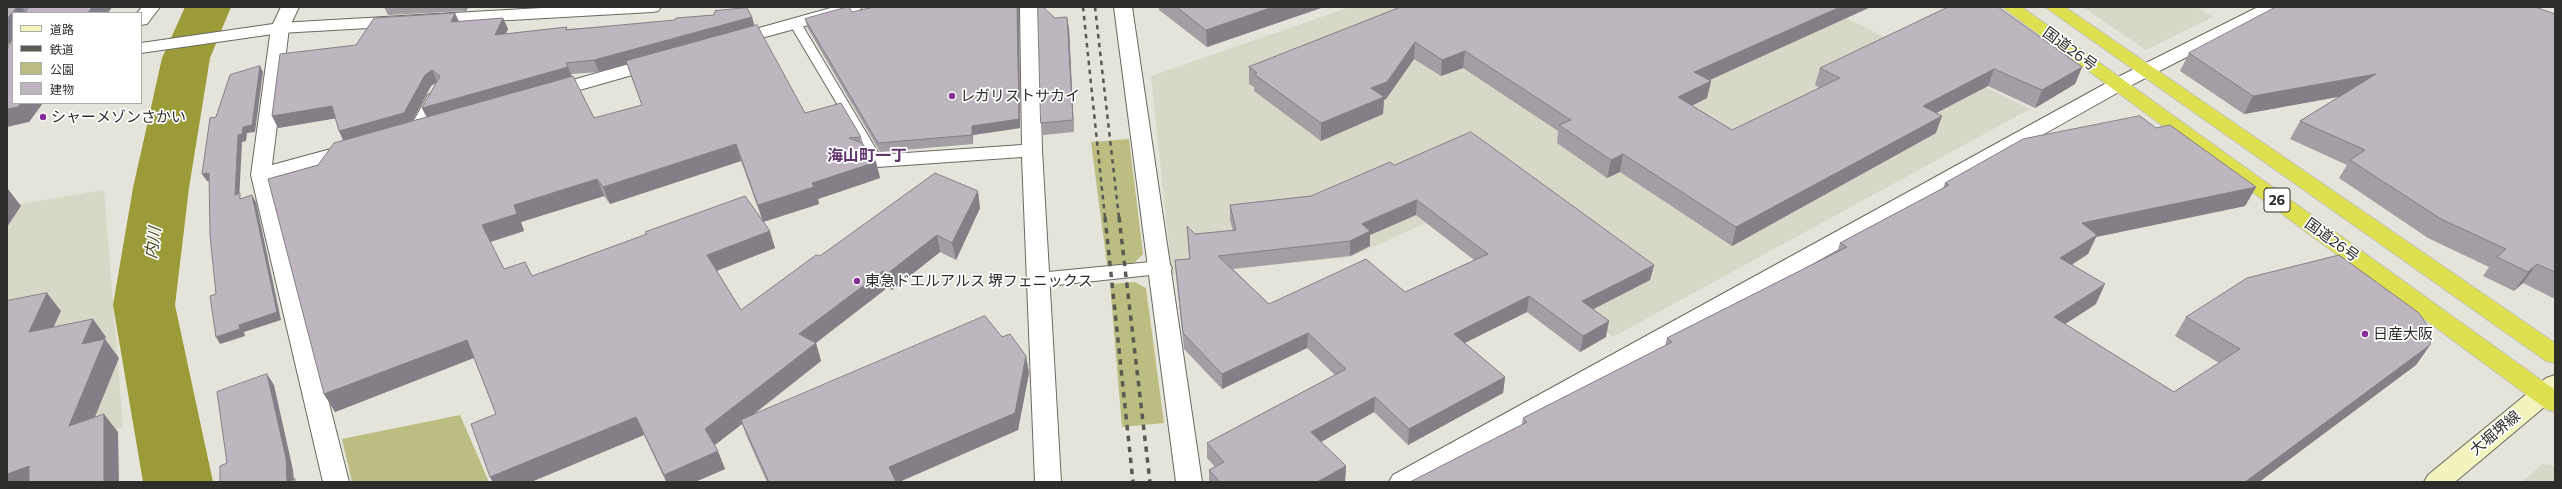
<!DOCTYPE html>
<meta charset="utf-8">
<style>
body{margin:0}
#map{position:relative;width:2562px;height:489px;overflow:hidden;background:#e4e4da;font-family:Commissioner,"Noto Sans JP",sans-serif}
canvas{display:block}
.frame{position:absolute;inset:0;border:8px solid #2d2d29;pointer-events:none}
.legend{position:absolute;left:12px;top:12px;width:130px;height:92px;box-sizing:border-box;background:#fff;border:1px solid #ababa9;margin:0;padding:5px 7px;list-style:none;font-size:12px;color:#2d2d29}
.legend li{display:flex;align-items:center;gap:8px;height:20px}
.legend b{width:20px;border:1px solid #ababa9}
</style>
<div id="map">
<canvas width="2562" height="489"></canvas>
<div class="frame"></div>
<ul class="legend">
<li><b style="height:5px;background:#f3f3be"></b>道路</li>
<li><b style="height:5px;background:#5a5a55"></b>鉄道</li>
<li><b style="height:11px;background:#bbbe80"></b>公園</li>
<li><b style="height:11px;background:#bdb6bf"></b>建物</li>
</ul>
</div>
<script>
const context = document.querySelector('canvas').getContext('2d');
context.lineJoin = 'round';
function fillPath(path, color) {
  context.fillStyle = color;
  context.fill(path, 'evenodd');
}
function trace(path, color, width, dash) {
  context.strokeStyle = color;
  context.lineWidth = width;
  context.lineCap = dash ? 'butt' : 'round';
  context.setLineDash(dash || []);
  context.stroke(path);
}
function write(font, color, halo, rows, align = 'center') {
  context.font = font + ' Commissioner,"Noto Sans JP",sans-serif';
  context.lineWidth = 3.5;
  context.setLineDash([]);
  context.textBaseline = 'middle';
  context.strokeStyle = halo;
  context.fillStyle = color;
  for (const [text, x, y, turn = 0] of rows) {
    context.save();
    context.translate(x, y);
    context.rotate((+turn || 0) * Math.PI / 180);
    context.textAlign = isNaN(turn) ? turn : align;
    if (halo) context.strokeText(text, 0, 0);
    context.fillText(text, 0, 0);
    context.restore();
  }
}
const built = new Path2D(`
 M1350,7H1824L2030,109L1613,337L1448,213L1351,257L1172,275L1151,76Z
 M2083,7H2197L2213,17L2146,50Z
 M104,190L123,427L7,463V206Z
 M2542,464L2555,466V482H2522Z`);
const green = new Path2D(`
 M1129,139L1143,254L1133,264L1107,265L1091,142Z
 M1135,282L1146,288L1164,423L1122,427L1110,284Z
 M460,415L489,482H352L342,439Z`);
const water = new Path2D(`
 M192,7H228C214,29 206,54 179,60C190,44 182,23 192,7Z`);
const pier = new Path2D(`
 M220,25L207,45L183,49L184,30Z`);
const river = new Path2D(`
 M185,7H231L210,58L189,188L175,305L213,482H143L113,305L133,188L162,58Z`);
const service = new Path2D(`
 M795,20L801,23L883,161L882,164H872L871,161L789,23Z
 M434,91L440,95L420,131L414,135L410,134L408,131L428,95Z`);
const pedestrian = new Path2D(`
 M1161,261L1169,263L1172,268L1169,273L1038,287L1030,285L1027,280L1030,275L1038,273Z`);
const minor = new Path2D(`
 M142,7H160L147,24L141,25V13H137Z
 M281,7H299L289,28L272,165L353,143L360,145L363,149L360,153L272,178L349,482H323L251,175L271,28Z
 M834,7H862L859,11L733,46L727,45L724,41L727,37Z
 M1020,7H1038L1042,150L1061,482H1035L1022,157L877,167L870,165L867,161L870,157L877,155L1022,145Z
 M1114,7H1132L1202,482H1176Z
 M2258,7H2280L2277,11L2126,88L1424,482H1389L1393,475L2112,80Z
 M657,56L664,58L666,62L664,66L548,99L541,97L538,93L541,89Z`);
const tertiary = new Path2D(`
 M559,7H661L658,11L652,12L280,33L141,53V43L280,23Z`);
const secondary = new Path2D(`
 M2555,375V398L2455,482H2424L2428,475L2546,378Z`);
const trunk = new Path2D(`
 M2002,7H2022L2555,390V412L2546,409Z
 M2045,7H2065L2555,343V363L2546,361Z`);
const railFar1 = new Path2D(`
 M1083,7L1105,218
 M1095,7L1119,218`);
const rail = new Path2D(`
 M1105,217L1133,482
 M1119,217L1150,482`);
const wall = new Path2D(`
 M7,7H112L29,122L12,40L7,46Z
 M384,7H468L466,11L388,15Z
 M1019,7L1020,128L973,135V144L880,152L807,27L805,19L852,12Z
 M1159,7H1324L1207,47L1159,10Z
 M1401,7L1709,80L1711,81L1707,98L1692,106L1732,130L1820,88L1815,85L1820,68L2082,67L2075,84L2035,108L1988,86L1936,113V133L1732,246L1620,172L1607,178L1557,143L1558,131L1463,68L1441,76L1414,59L1386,99L1384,100L1383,114L1321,141L1254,91V87L1249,84V67Z
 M2555,14V296L2553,298L2523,283L2514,291L2483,276L2489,267L2428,238L2339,178L2347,165L2290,139L2300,121L2340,96L2244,114L2180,71L2189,53Z
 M752,17L754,26L805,113L861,137L863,144L876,162L880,178L818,199L819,204L763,222L775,248L717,271L741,310L820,256L980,208L956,260L940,252L892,290L887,288L816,343L821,361L753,415L1002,337L1026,356L1029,373L1018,430L899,482H767L747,437L742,424L715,445L725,469L695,482H666L644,435L531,482H493L490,477L496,414L474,358L335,412L324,394L318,165L343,140L339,131L335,118L278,128L356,45L459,22L503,18L508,29L506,34L567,27V29ZM627,64L642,105L594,118L571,74L599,72ZM437,82L422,108L427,117L412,121L431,86ZM741,161L763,222L645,232L646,235L532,276L504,269L490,242L524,231L521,222L604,196L610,204Z
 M1069,28L1074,132L1043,135L1041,123Z
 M2156,128L2256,187L2245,206L2096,237L2088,254L2072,265L2096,304L2065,324L2174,392L2219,363L2175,336L2186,317L2430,345L2416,365L2259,482L1522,424L1523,418L1665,346L1667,338L1837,252L1840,243L1943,188L1945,183Z
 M1394,165L1654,265L1650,280L1593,309L1606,337L1580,352L1527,312L1465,343L1505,377L1503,393L1408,445L1374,412L1321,442L1346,466L1345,482H1209V470L1215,467L1207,458V443L1335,375L1307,348L1222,389L1184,349L1176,275L1175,260L1189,259L1187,226L1195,234L1233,231L1230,220V205L1311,196ZM1416,215L1474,260L1405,292L1269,304L1233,269L1350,256L1370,246V235Z`);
const shadedWall = new Path2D(`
 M17,7H22L26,13H13V39L7,46V19Z
 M92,7H112L108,13H88Z
 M465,7H468L466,11Z
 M1017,7H1019L1020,128L973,135V144L972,135V126Z
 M1273,7H1324L1207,47L1206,30Z
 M1840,7H1871L1690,89L1694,72Z
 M455,13L460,24L451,22Z
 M752,17L755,28L599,72L594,60Z
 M1067,17L1069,28L1074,132L1073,120Z
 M503,18L508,29L499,46L495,35Z
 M1415,42L1414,59L1386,99L1384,100L1383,114L1321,141V123L1371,88Z
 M1465,51L1463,68L1441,76L1442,60Z
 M260,66L263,72L255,132L247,133L246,141L242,142L239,202L235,195L238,135L243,127Z
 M568,67L573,79L428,120L422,108Z
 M2082,67L2075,84L2035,108L2042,90Z
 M1994,69L1988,86L1917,123L1923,106Z
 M432,70L437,82L431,86L410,125L345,143L339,131Z
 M2376,74L2366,92L2244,114L2253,96Z
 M1711,81L1707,98L1674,114L1678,97Z
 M21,103H43L29,122L7,127V109Z
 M332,106L338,118L278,128L272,116Z
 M1942,116L1936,133L1732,246L1736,227Z
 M736,144L741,161L610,204L603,187Z
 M1623,154L1620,172L1607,178L1611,160Z
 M876,162L880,178L818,199L819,204L763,222L758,205L812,183Z
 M209,173L213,180L207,181L202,174Z
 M597,179L604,196L521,222L524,231L490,242L482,225L514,205Z
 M2256,187L2245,206L2096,237L2088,254L2051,277L2060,258L2082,223Z
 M8,189L21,206L7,227V190Z
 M978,191L980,208L956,260L952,243Z
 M252,195L256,202L281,320L244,332L245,336L220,344L216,337L239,325Z
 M1417,200L1416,215L1370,235V246L1350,256V241L1362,224Z
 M770,231L775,248L713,272L707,255Z
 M937,235L940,252L892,290L888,273Z
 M2537,264L2523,283L2514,291L2528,272Z
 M1654,265L1650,280L1580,316L1582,301Z
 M883,271L887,288L804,352L799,334Z
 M2105,284L2096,304L2045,337L2054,317Z
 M47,293L61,311L43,350L29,332Z
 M1529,296L1527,312L1452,349L1454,334Z
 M93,319L106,337L99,354L105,339L119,358L84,444L69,426L82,344Z
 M1609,321L1606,337L1580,352L1583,336Z
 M1308,333L1307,348L1222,389V374Z
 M467,340L476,357L335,412L324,394Z
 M816,343L821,361L742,423L741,420L742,424L712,447L705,429Z
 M2430,345L2416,365L2259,482H2245Z
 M1026,356L1029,373L1018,430L899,482H893L889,467Z
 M267,374L274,385L293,470L294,482H287Z
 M1505,377L1503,393L1408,445L1409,429Z
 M1375,397L1374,412L1310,448L1311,432Z
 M104,414L118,432L119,482H104Z
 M636,417L644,435L531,482H493L490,477Z
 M718,451L725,469L695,482H667L664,475Z
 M29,466L43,482H7V474Z
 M1346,466L1345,482H1317Z`);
const building = new Path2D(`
 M7,7H17L7,19Z
 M26,7H92L88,13H25L28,8Z
 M847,7H849L852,12L874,7H1017L1019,119L972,126V135L878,143L805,19Z
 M1038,7H1043L1055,18L1067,17L1073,120L1041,123Z
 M1177,7H1273L1206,30Z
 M1401,7H1840L1694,72L1711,81L1678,97L1732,130L1840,78L1820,68L1948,7H1998L2082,67L2042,90L1994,69L1923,106L1942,116L1736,227L1623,154L1611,160L1559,125L1571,120L1465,51L1442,60L1415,42L1387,82L1371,88L1384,97L1321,123L1254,74L1257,73L1249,67Z
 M2276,7H2535L2555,14V272L2537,264L2528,272L2497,257L2506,249L2441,219L2350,160L2365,150L2300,121L2376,74L2253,96L2189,53Z
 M747,8L752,17L594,60L566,63L568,67L422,108L440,76L432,70L425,75L404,113L339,131L332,106L272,116L280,54L356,45L374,18L455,13L451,22L503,18L495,35L567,27L566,30L675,20L676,18L714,15L715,11Z
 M757,25L805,113L841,103L861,137L849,138L862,143L876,162L812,183L814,187L758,205L736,144L603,187L597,179L514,205L517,214L482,225L504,269L525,262L532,276L647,234L645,232L745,196L770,231L707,255L741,310L816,255L820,256L935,173L978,191L952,243L937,235L888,273L883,271L799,334L816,343L705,429L718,451L664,475L636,417L490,477L471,424L496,414L467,340L324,394L268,179L318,165L334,143L573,76L594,118L642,105L626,61Z
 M13,38V103H21L18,107L7,109V50Z
 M260,66L252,125L243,127L242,134L238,135L235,195L240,193V199L252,195L277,312L239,325L240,329L216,337L210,296L216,294L210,235L209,173L202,174L210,118L216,117L230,75Z
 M2140,116L2156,128L2170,125L2256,187L2082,223L2097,235L2060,258L2105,284L2054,317L2174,392L2240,349L2186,317L2247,278L2339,255L2419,313L2431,331L2430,345L2245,482H1410L1527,422L1523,418L1672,342L1667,338L1847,247L1840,243L1949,185L1945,183L2023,139Z
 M1471,132L1654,265L1582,301L1609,321L1583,336L1529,296L1454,334L1505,377L1409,429L1375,397L1311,432L1346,466L1317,482H1220L1209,470L1224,462L1207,443L1346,369L1308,333L1222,374L1183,333L1175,260L1190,259L1187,226L1195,234L1236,230L1230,205L1311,196L1390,162L1394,165ZM1417,200L1488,254L1405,292L1366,259L1269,304L1218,256L1350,241L1370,231L1362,224Z
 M47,293L29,332L93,319L82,344L105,339L69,426L104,414V482H29V466L7,474V301Z
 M985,316L1002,337L1010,334L1026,356L1015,413L889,467L896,482H769L741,420Z
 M267,374L286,458L287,482H220V466L227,463L217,392Z
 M295,479V482H288Z`);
const markers = [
 [952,96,4,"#862d9a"],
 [43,117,4,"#862d9a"],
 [857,281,4,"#862d9a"],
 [2365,334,4,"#862d9a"]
];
const shields = [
 [2277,200,26]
];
const shieldNames = [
 ["26",2277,200]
];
const streetNames = [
 ["国道26号",2070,49,36],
 ["国道26号",2332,240,36],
 ["大堀堺線",2495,433,-40]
];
const poiNames = [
 ["レガリストサカイ",960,96],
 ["シャーメゾンさかい",51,117],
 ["東急ドエルアルス 堺フェニックス",865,281],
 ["日産大阪",2373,334]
];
const neighbourhoodNames = [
 ["海山町一丁",867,156]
];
const waterNames = [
 ["内川",153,243,-82]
];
fillPath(built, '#d8d8c8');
fillPath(green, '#bbbe80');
fillPath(water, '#9b9c38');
fillPath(pier, '#e4e4da');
fillPath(river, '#9b9c38');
trace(service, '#696a61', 2);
trace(pedestrian, '#696a61', 2);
trace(minor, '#696a61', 2);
trace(tertiary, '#696a61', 2);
trace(secondary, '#696a61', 2);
trace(trunk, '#c4c4c3', 2);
fillPath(service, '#fff');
fillPath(pedestrian, '#fff');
fillPath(minor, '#fff');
fillPath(tertiary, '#fff');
fillPath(secondary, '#f3f3be');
fillPath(trunk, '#dee050');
trace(railFar1, '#5a5a55', 2.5, [4.5, 4.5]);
trace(rail, '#5a5a55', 3.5, [5.5, 5.5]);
fillPath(wall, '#a39da4');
fillPath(shadedWall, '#847f86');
fillPath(building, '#bdb6bf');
trace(building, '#847f86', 1);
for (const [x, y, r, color] of markers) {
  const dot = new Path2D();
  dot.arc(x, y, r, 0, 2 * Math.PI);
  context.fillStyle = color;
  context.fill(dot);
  trace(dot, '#fff', 1.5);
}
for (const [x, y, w] of shields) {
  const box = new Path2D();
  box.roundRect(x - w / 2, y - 12, w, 24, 3);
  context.fillStyle = '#fff';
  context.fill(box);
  trace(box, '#2d2d29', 1);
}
write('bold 14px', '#2d2d29', null, shieldNames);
write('15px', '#2d2d29', '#fff', streetNames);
write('15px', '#2d2d29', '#fff', poiNames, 'left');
write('bold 16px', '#60356b', '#fff', neighbourhoodNames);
write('italic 16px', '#46471e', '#fff', waterNames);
</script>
